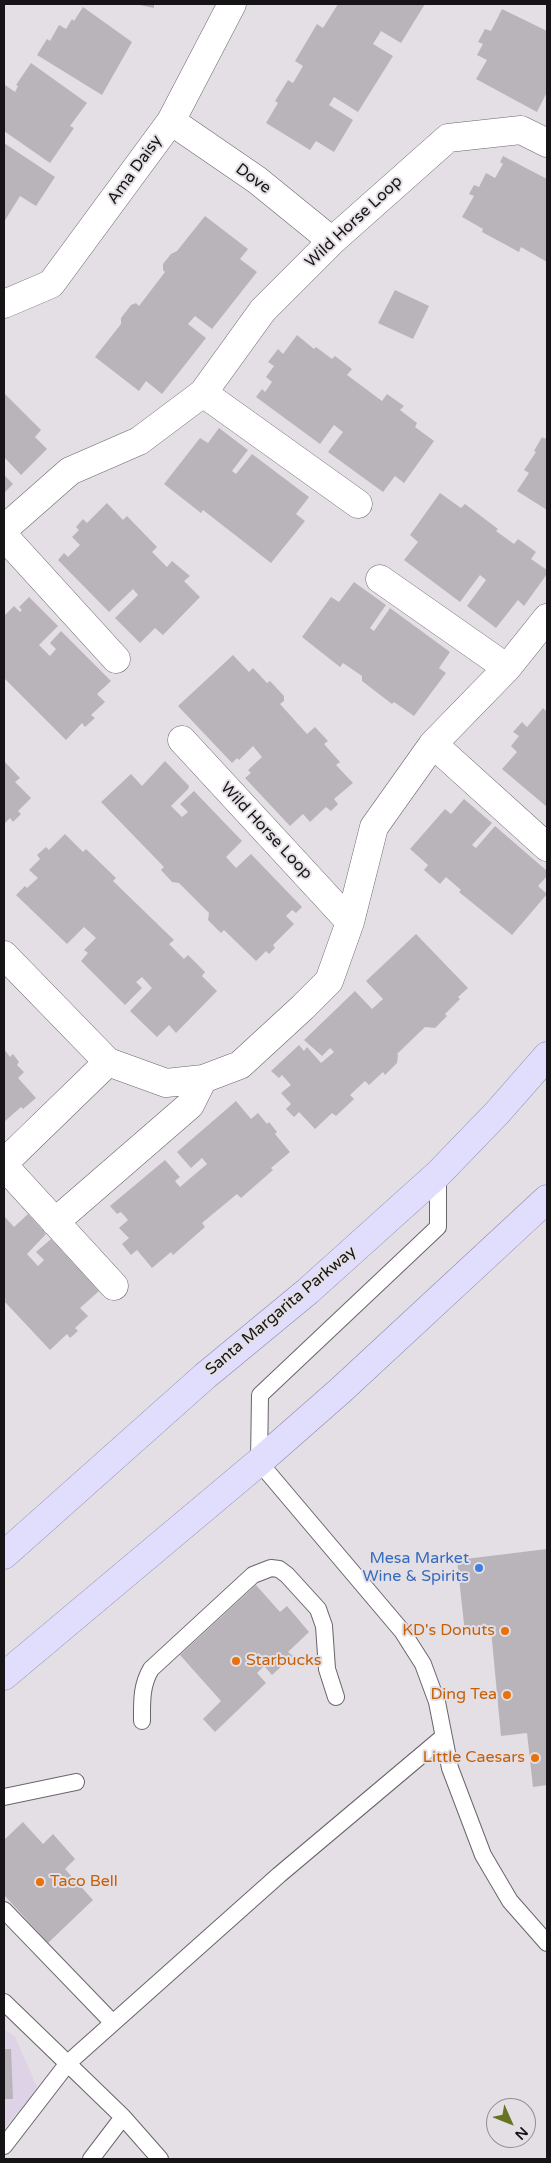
<!DOCTYPE html>
<style>
body{margin:0}
#map{position:relative;width:551px;height:2163px;overflow:hidden;background:#e4dfe5;font-family:"Varela Round",sans-serif}
canvas{display:block}
.frame{position:absolute;inset:0;border:5px solid #161416;pointer-events:none}
.north{position:absolute;left:486px;top:2098px;width:50px;height:50px;box-sizing:border-box;background:#e4dfe5;border:1px solid #928e92;border-radius:50%;rotate:134deg;font-size:14px;font-weight:700;line-height:20px;text-align:center;color:#161416}
.north::after{content:'';display:block;margin:auto;width:18px;height:22px;background:#677420;clip-path:polygon(50% 0,100% 100%,50% 72%,0 100%)}
</style>
<div id="map">
<canvas width="551" height="2163"></canvas>
<div class="frame"></div>
<div class="north">N</div>
</div>
<script>
const context = document.querySelector('canvas').getContext('2d');
context.lineJoin = 'round';
function fillPath(path, color) {
  context.fillStyle = color;
  context.fill(path, 'evenodd');
}
function trace(path, color, width, dash) {
  context.strokeStyle = color;
  context.lineWidth = width;
  context.lineCap = dash ? 'butt' : 'round';
  context.setLineDash(dash || []);
  context.stroke(path);
}
function write(font, color, halo, rows, align = 'center') {
  context.font = font + ' "Varela Round",sans-serif';
  context.lineWidth = 4;
  context.setLineDash([]);
  context.textBaseline = 'middle';
  context.strokeStyle = halo;
  context.fillStyle = color;
  for (const [text, x, y, turn = 0] of rows) {
    context.save();
    context.translate(x, y);
    context.rotate((+turn || 0) * Math.PI / 180);
    context.textAlign = isNaN(turn) ? turn : align;
    if (halo) context.strokeText(text, 0, 0);
    context.fillText(text, 0, 0);
    context.restore();
  }
}
const commercial = new Path2D(`
 M4,2029L15,2037L38,2089L4,2129Z`);
const building = new Path2D(`
 M135,4H154V8Z
 M338,4H425L401,43L381,31L373,44L393,56L358,112L334,97L329,105L353,120L334,152L316,141L310,150L266,123L278,103L275,101L288,80L293,83L303,66L295,61L317,24L323,28Z
 M83,7L132,42L102,95L37,55L47,39L50,41L59,25L66,29L72,19L74,21Z
 M502,9L547,31V92L537,112L476,79L487,60L477,55L483,44L478,42L485,29L491,31Z
 M31,63L87,103L70,126L74,128L50,163L4,131V87L5,85L15,92L18,86L16,85Z
 M4,143L55,177L36,206L20,196L4,222Z
 M503,156L547,179V262L521,247L519,252L482,232L483,229L462,217L474,196L469,194L474,185L479,187L486,173L495,178L503,164L500,162Z
 M205,216L248,249L240,259L257,272L212,329L195,316L188,324L206,338L162,394L146,381L139,391L95,357L121,324V318L131,305L136,303L139,306L165,272L163,270V264L171,254L177,251Z
 M395,290L429,306L413,339L378,323Z
 M297,335L314,349L316,347L332,359L335,356L352,369L347,375L382,401L387,394L404,406L400,410L417,423L415,427L434,441L404,483L395,476L383,492L328,452L343,432L334,425L320,444L256,397L262,389L265,392L272,382L266,377L274,366L268,362L278,349L283,354Z
 M4,393L41,430L35,437L47,449L21,475L4,457Z
 M219,428L248,450L232,471L236,474L252,454L309,497L296,514L305,521L271,563L203,510L201,513L164,484L200,438L208,443Z
 M547,435V510L517,491L529,473L524,470L536,452L534,451L542,437L545,439Z
 M4,475L13,484L4,493Z
 M440,493L461,508L465,504L498,529L496,531L514,544L518,539L536,552L531,559L547,570V574L524,606L518,600L496,628L467,606L486,580L480,575L460,602L404,560L418,542L410,535Z
 M107,503L123,520L127,516L157,547L152,552L167,567L172,561L190,576L184,581L200,597L163,635L155,628L140,643L115,618L138,595L133,589L109,612L58,560L64,553L68,557L80,545L72,537L79,530L76,527L83,519L87,523Z
 M354,582L386,605L370,628L374,631L390,608L450,652L439,668L446,673L414,716L394,702L392,704L362,681V676L343,663L340,667L302,637L331,597L339,602Z
 M29,597L58,626L39,645L50,656L56,649L50,643L61,631L111,681L97,694L105,702L91,715L95,718L85,727L82,723L66,740L4,678V616L14,606L20,612L22,610L19,607Z
 M233,655L249,672L253,668L267,683L270,681L284,696V701L280,704L307,734L315,727L328,741L324,744L340,762L336,765L353,783L334,799L338,804L331,811L326,807L310,822L303,814L290,826L245,778L251,773L248,770L262,757L253,746L239,760L237,758L232,763L178,706Z
 M543,708L547,712V807L502,769L517,752L511,746L519,736L513,732L522,722L527,727Z
 M4,761L20,778L15,782L31,798L18,811L21,814L13,822L10,818L4,824Z
 M165,761L189,786L188,789L171,806L182,817L188,812L180,804L194,791L242,841L226,857L236,868L251,854L302,907L296,913L292,910L286,916L294,924L273,945L275,948L269,954L266,951L256,961L224,930L221,933L208,920L209,913L179,883L172,882L161,870L164,867L101,802L131,774L142,786Z
 M464,799L492,823L472,845L476,848L495,826L547,871V876L538,886L547,894L512,935L459,892L461,890L446,877L440,884L424,870L428,865L410,849L445,809L451,814Z
 M65,834L83,852L86,849L116,878L113,881L174,940L169,944L184,959L188,955L205,972L202,976L217,991L176,1033L169,1025L157,1037L130,1011L152,988L142,977L136,982L142,988L125,1005L81,961L88,953L84,950L96,938L84,927L67,944L16,895L25,886L27,888L38,878L29,870L40,859L37,855L46,847L49,850Z
 M416,934L468,988L458,997L460,999L445,1014L447,1016L435,1028L425,1027L397,1054L398,1055L397,1063L385,1075L383,1072L369,1085L365,1081L350,1095L354,1099L336,1116L332,1113L315,1129L299,1112L294,1117L286,1109L291,1104L281,1093L291,1085L282,1075L279,1078L271,1071L299,1045L304,1051L307,1047L321,1063L334,1052L330,1048L322,1056L304,1040L355,991L372,1009L383,999L366,981Z
 M4,1049L10,1057L13,1054L19,1062L17,1065L24,1072L18,1078L36,1098L23,1109L21,1107L4,1122Z
 M236,1101L251,1119L258,1113L267,1124L269,1122L277,1132L275,1134L290,1152L271,1168L273,1170L241,1198L237,1194L202,1223L205,1227L173,1255L171,1252L152,1268L137,1250L131,1255L122,1244L129,1238L119,1228L128,1220L121,1212L117,1214L110,1206L165,1160L180,1177L175,1181L180,1187L207,1164L202,1158L191,1168L177,1152Z
 M28,1214L46,1234L27,1254L38,1266L44,1260L36,1252L51,1239L99,1291L80,1308L88,1316L75,1328L78,1331L70,1338L67,1334L50,1350L4,1301L6,1300L4,1297V1216L14,1227Z
 M547,1549V1785L533,1787L527,1733L501,1736L491,1630L465,1633L457,1560Z
 M256,1585L280,1612L287,1606L309,1632L288,1652L293,1656L272,1675L264,1666L257,1673L266,1683L215,1732L203,1719L221,1701L180,1655Z
 M23,1822L43,1844L53,1834L75,1859L65,1869L93,1900L48,1943L4,1895V1840Z
 M4,2049H11L13,2099H4Z`);
const service = new Path2D(`
 M438,1174V1227L260,1395L259,1462L402,1631L423,1664L437,1702L450,1768L483,1855L510,1901L547,1943
 M142,1721C142,1702 141,1686 151,1669L253,1575L271,1568L279,1569L287,1575L318,1609L324,1626L327,1669L336,1697
 M4,1797L76,1782
 M4,1910L113,2023
 M4,2002L123,2117L160,2159
 M4,2146L68,2063L279,1875L443,1737
 M91,2159L123,2117`);
const minor = new Path2D(`
 M171,121L257,180L332,241
 M4,304L51,284L171,121L232,4
 M203,393L358,504
 M4,529L70,471L139,441L203,393L263,310L332,241L448,138L521,130L547,143
 M4,536L116,659
 M380,579L507,668
 M182,740L350,922
 M433,744L547,847
 M4,955L108,1062L166,1083L203,1079L240,1065L303,1007L329,981L350,922L374,827L433,744L507,668L547,618
 M4,1163L108,1062
 M4,1166L114,1286
 M55,1222L190,1105L203,1079`);
const primary = new Path2D(`
 M4,1555L205,1376L308,1291L438,1174L497,1113L547,1056
 M4,1676L259,1462L341,1390L547,1199`);
const markers = [
 [479,1568,5,"#3f7fe0"],
 [505,1631,5,"#e8710a"],
 [236,1661,5,"#e8710a"],
 [507,1695,5,"#e8710a"],
 [535,1758,5,"#e8710a"],
 [40,1882,5,"#e8710a"]
];
const streetNames = [
 ["Ama Daisy",135,170,-54],
 ["Dove",253,179,36],
 ["Wild Horse Loop",354,222,-43],
 ["Wild Horse Loop",266,831,47],
 ["Santa Margarita Parkway",281,1311,-40]
];
const shopNames = [
 ["Mesa Market",469,1559],
 ["Wine & Spirits",469,1577]
];
const foodNames = [
 ["KD's Donuts",495,1631],
 ["Starbucks",246,1661,"left"],
 ["Ding Tea",497,1695],
 ["Little Caesars",525,1758],
 ["Taco Bell",50,1882,"left"]
];
fillPath(commercial, '#ddd2e6');
fillPath(building, '#b9b4ba');
trace(service, '#6a656b', 18);
trace(minor, '#6a656b', 29);
trace(primary, '#8c88ab', 29);
trace(service, '#fff', 16);
trace(minor, '#fff', 28);
trace(primary, '#e0ddfd', 28);
for (const [x, y, r, color] of markers) {
  const dot = new Path2D();
  dot.arc(x, y, r, 0, 2 * Math.PI);
  context.fillStyle = color;
  context.fill(dot);
  trace(dot, '#e4dfe5', 2);
}
write('16px', '#161416', '#e4dfe5', streetNames);
write('16px', '#366cbe', '#e4dfe5', shopNames, 'right');
write('16px', '#c56008', '#e4dfe5', foodNames, 'right');
</script>
